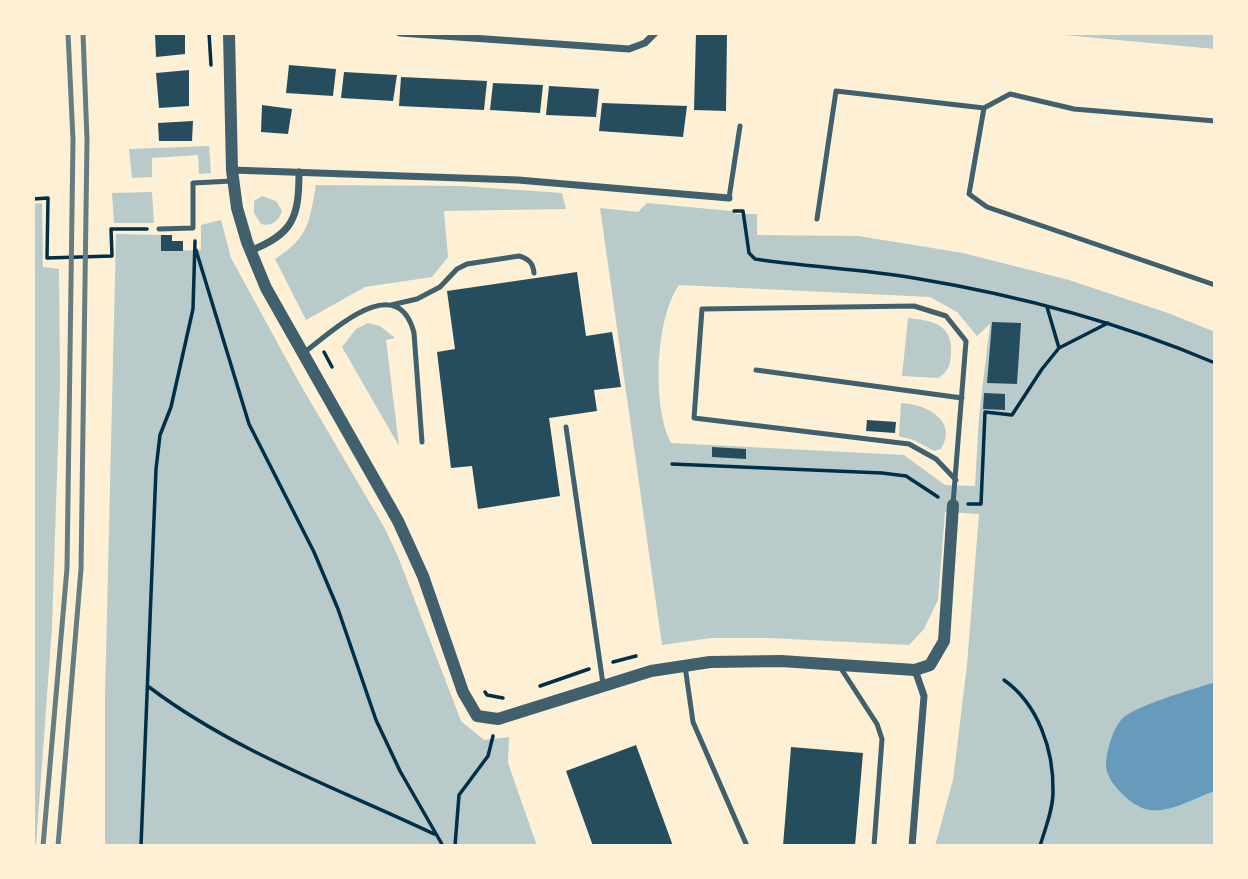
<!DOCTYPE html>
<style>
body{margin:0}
#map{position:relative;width:1248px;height:879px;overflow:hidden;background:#fdf0d5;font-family:"Source Serif 4",serif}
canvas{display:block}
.frame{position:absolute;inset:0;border:35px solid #fdf0d5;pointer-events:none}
</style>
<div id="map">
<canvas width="1248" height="879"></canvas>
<div class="frame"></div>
</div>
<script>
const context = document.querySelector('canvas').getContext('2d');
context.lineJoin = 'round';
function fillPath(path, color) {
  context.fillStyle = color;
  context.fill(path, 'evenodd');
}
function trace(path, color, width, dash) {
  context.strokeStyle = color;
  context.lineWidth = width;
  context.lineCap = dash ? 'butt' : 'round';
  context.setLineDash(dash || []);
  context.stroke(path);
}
const green = new Path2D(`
 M1215,33V49L1053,34V33Z
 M209,146L211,173L199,174L198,155L152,158V177L132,178L129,149Z
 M316,185L461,186L562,193L566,209L444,211L448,257L432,277L365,287L306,320L275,259C309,237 309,223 316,185Z
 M152,192L154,223H114L112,193Z
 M262,196L276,201L282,211C279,221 271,227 261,224L254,213V201Z
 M42,203L43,267L59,269L60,382L52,627L36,846H33V204Z
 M647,203L731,211L737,214H757V235L858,236L963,253L1069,280L1168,313L1215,332V846H935L953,780L967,665L979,514L945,512L938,600L924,629L909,645L769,638H711L662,645L600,208L638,212ZM679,285L930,297L957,312L977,336L990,324L979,416L975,486L945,485L904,455L671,443C652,406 655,319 679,285Z
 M221,220L231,258L300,384L384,527L397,554L461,721L484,740L509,737L508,763L537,846H105V697L116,234L161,235V251L201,250V225Z
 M908,318C934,321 953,324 951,355C950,366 948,372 938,378L902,376Z
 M368,323L380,326L395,338L386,340L399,446L342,347L356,329Z
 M901,403C925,404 959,420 941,449L934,451L914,440L899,436Z`);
const water = new Path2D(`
 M1215,682V791C1193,798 1172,813 1149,810C1132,807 1107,783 1106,766C1106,752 1112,731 1121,720C1132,706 1195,689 1215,682Z`);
const building = new Path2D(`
 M155,33H185V54L156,57Z
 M696,33H727L726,111L694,110Z
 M289,65L336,69L333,96L286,93Z
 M189,70V106L159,108L156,73Z
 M344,72L397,75L393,101L341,98Z
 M401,77L487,81L484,110L399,106Z
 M493,83L543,85L540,113L490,110Z
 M549,86L599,89L596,117L546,115Z
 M602,103L687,106L683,137L599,131Z
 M262,105L292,109L288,134L261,132Z
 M193,121L192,141H159L158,123Z
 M161,235H172V241H183V251H161Z
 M577,272L586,336L612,332L621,387L594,390L597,411L549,418L560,496L478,509L472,466L451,468L437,352L455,349L447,291Z
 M992,322L1021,323L1017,384L987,383Z
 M984,393L1005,394V410L983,409Z
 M867,420L896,422L895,433L866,431Z
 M712,447L746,449V459L712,457Z
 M636,745L673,846H593L566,771Z
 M791,747L863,753L855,846H783Z`);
const path = new Path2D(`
 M209,33L211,65
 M33,199L48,198L47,258L112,256L111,229H147
 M734,211H743
 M743,211L749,253L755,259C808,267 861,269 914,278C1017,295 1119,322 1215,363
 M196,250L249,424L314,552L338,609L376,720L400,771L443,846
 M1047,307L1059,348
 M324,352L332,367
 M672,464L882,473L906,476L938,497
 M968,504H981L985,412L1012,415L1042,369L1059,348L1108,323
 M613,662L636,656
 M1004,680C1038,704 1054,750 1053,792C1053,810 1045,829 1040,846
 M540,686L589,669
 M149,687C235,752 337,788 434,834
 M485,692L487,695L503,698
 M141,846L156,469L160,435L171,407L193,309L195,241
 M455,846L459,795L488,756L493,736`);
const service = new Path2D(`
 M1215,121L1074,109L1010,94L984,108L969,194L987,207L1215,285
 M729,198L740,126
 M817,219L836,91L984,108
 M159,229L193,228V183L232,181
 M391,305L417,299L440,287L457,269L467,264L519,256C529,259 533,263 534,273
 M302,354C331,333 397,268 414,333L422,442
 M756,370L962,398
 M566,427L603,684
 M953,504L966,341L946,316L914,306L702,309L694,418L909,444L936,459L956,480
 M685,666L693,722L747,846
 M840,667L877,724L882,739L874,846`);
const minor = new Path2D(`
 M400,33L629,49L645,43L655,33
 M232,170L518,180L729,198
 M250,251C293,234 299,218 299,172
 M912,846L924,696L915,670`);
const tertiary = new Path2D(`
 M229,33L232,170L237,208L247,242L266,288L398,521L423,576L463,692L477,716L498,719L651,671L710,662L781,661L915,670L930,665L944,641L953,505`);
const rail = new Path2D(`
 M43,846L67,568L73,140L68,33
 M58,846L81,569L87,140L83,33`);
fillPath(green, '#b9caca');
fillPath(water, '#669bbc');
fillPath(building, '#264d5e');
trace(path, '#003049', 3.5);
trace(service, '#3f606c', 5);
trace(minor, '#3f606c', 7);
trace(tertiary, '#3f606c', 12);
trace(rail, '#657d81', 5);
</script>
